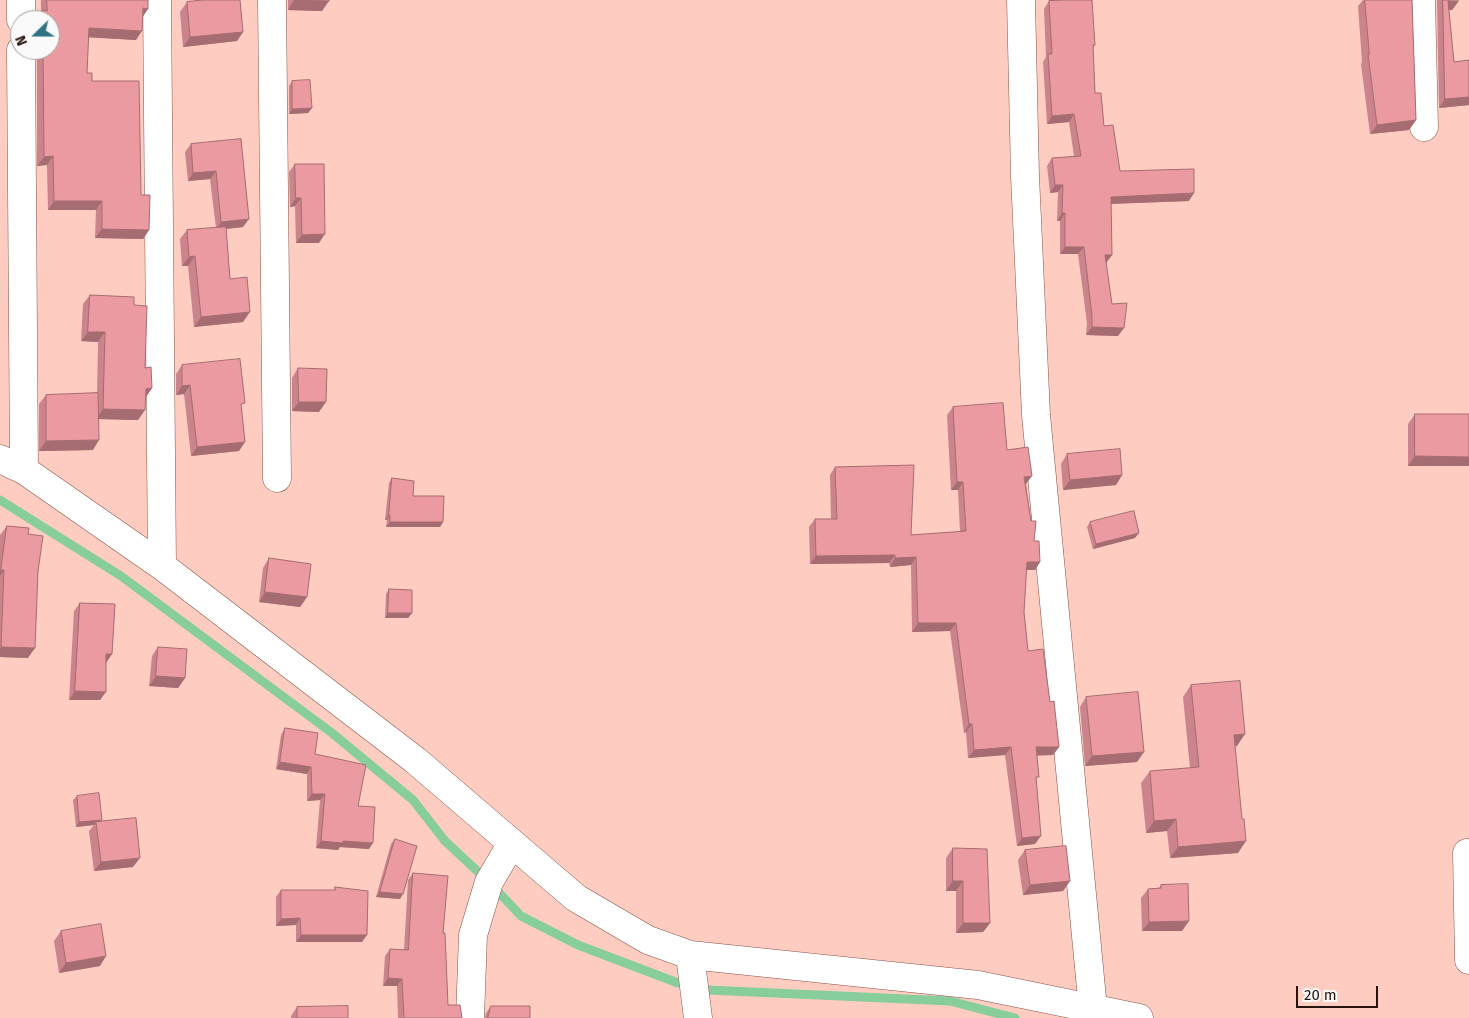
<!DOCTYPE html>
<style>
body{margin:0}
#map{position:relative;width:1469px;height:1018px;overflow:hidden;background:#feccc1;font-family:"Fira Sans",sans-serif}
canvas{display:block}
.north{position:absolute;left:10px;top:10px;width:50px;height:50px;box-sizing:border-box;background:#fafafa;border:1px solid #a69e9c;border-radius:50%;rotate:248deg;font-size:14px;font-weight:700;line-height:20px;text-align:center;color:#28130e}
.north::after{content:'';display:block;margin:auto;width:18px;height:22px;background:#2e7482;clip-path:polygon(50% 0,100% 100%,50% 72%,0 100%)}
.scale{position:absolute;left:1296px;top:986px;width:82px;height:22px;box-sizing:border-box;border:2px solid #28130e;border-top:0;padding-left:6px;font-size:15px;line-height:18px;white-space:nowrap;color:#28130e;-webkit-text-stroke:4px #fafafa;paint-order:stroke}
</style>
<div id="map">
<canvas width="1469" height="1018"></canvas>
<div class="north">N</div>
<div class="scale">20 m</div>
</div>
<script>
const context = document.querySelector('canvas').getContext('2d');
context.lineJoin = 'round';
function trace(path, color, width, dash) {
  context.strokeStyle = color;
  context.lineWidth = width;
  context.lineCap = dash ? 'butt' : 'round';
  context.setLineDash(dash || []);
  context.stroke(path);
}
function fillPath(path, color) {
  context.fillStyle = color;
  context.fill(path, 'evenodd');
}
const stream = new Path2D(`
 M0,500L121,576L332,733L413,800L445,841L489,882L521,916L578,945L678,983
 M708,990L950,1001L1015,1018`);
const minor = new Path2D(`
 M21,0V20
 M157,0L162,566
 M272,0L277,478
 M1021,0L1025,176L1036,415L1093,1009
 M1421,0L1424,127
 M21,50L24,470
 M0,459L24,470L162,566L415,760L576,898L648,940L690,955L978,985L1139,1018
 M1467,853L1469,960
 M690,955L698,1018
 M470,1018L473,935L489,882L512,843`);
const wall = new Path2D(`
 M41,0H148L136,40L88,37L87,73L92,81L141,195L149,230L143,239L95,238L96,210H48L47,165L37,166V50H50V20H36L41,13Z
 M196,0H240L243,32L237,41L183,47L180,12L187,2L196,1Z
 M288,0H329L322,11L288,10Z
 M1363,0H1412L1416,120L1409,130L1370,134L1361,64L1362,62L1358,6Z
 M1437,0H1458V2L1452,10H1449L1454,62L1469,60V105L1439,108Z
 M1049,1L1095,45L1093,48L1095,93L1104,126L1120,171L1189,201L1111,204L1112,255L1106,263L1112,304L1118,336L1086,335L1087,323L1078,254H1060V221H1057L1058,192L1050,193L1047,166L1052,158L1074,156L1069,122L1047,124L1043,62L1046,57L1044,9Z
 M292,81L312,108L308,113L289,114V86Z
 M241,139L243,227L226,229L230,279L243,322L194,327L188,266H182L180,239L187,230L216,228L210,179L188,181L185,152L191,144Z
 M295,164L319,243H296L295,206L290,207L289,172Z
 M90,295L134,305L145,368L152,388L146,397L138,420L99,419L93,450L39,451V404L46,395L97,393L98,342L81,341L83,304Z
 M182,365L241,408L239,451L191,456L184,394L176,395V374Z
 M298,368L319,412L292,411V378Z
 M953,407L1007,450L1026,484L1034,541L1040,562L1035,570H1026L1024,612L1028,651L1050,702L1059,747L1053,755H1037L1035,844L1017,846L1005,755L968,758L966,732L964,733L950,631L912,632L911,565L890,567L889,563L810,564L809,527L815,519H831L830,475L835,467L911,535L960,532L958,490H951L947,415Z
 M1415,414H1469V466H1408V424Z
 M1067,454L1122,475L1116,485L1063,490L1061,464Z
 M392,478L443,522L440,527H386L387,520H385L389,483Z
 M1090,522L1135,538L1093,549L1087,527Z
 M7,526L28,534L38,571L28,658L0,657V535Z
 M269,558L307,597L300,607L259,602L263,568Z
 M389,589L412,613L408,618H385L386,594Z
 M80,603L112,654L106,662L100,700H69L74,611Z
 M158,647L185,678L178,688L149,686L152,656Z
 M1191,685L1237,746H1235L1238,853L1170,858L1167,831L1146,833L1141,783L1150,771L1190,768L1183,697Z
 M1086,697L1137,762L1085,766L1080,707Z
 M285,728L315,754L358,806L369,849L340,847L338,850L316,848L320,800L307,801V774L276,769L281,735Z
 M77,796L102,820L101,821L133,867L94,871L89,831L94,825L76,827L73,800Z
 M395,839L400,899L376,897L391,844Z
 M953,848L990,923L983,932L956,933V891H946V858Z
 M1025,850L1070,881L1063,891L1023,895L1018,860Z
 M413,873L443,933L448,1005L462,1018H398L397,986H383L385,956L390,949L404,950L408,880Z
 M1161,885L1182,931H1142L1141,898L1148,889L1159,888Z
 M335,887L362,942H296V925L276,926V897L281,890H334Z
 M61,931L100,966L59,973L54,941Z
 M491,1006L530,1018H485L486,1013Z
 M297,1007L348,1018H291V1016Z`);
const shadedWall = new Path2D(`
 M294,0L329,1L322,11L288,10Z
 M1448,1L1458,2L1452,10H1442Z
 M143,8L148,9L142,18Z
 M89,28L142,31L136,40L83,37Z
 M243,32L237,41L183,47L190,37Z
 M1469,97V105L1439,108L1445,99Z
 M312,108L308,113L289,114L292,109Z
 M1074,114L1069,122L1047,124L1052,116Z
 M1416,120L1409,130L1370,134L1377,125Z
 M53,156L47,165L37,166L44,157Z
 M216,171L210,179L188,181L193,173Z
 M1055,185H1063L1058,192L1050,193Z
 M1194,193L1189,201L1105,204L1111,197Z
 M296,198H301L295,206L290,207Z
 M54,201H102L96,210H48Z
 M1062,213H1065L1060,221H1057Z
 M249,219L243,227L216,230L221,222Z
 M102,229L149,230L143,239L95,238Z
 M325,234L319,243H296L302,235Z
 M1065,247H1084L1078,254H1060Z
 M1105,255H1112L1106,263Z
 M195,256L188,266H182L189,257Z
 M250,312L243,322L194,327L201,317Z
 M1092,327L1124,328L1118,336L1086,335Z
 M88,332H105L98,342L81,341Z
 M190,385L184,394L176,395L182,386Z
 M152,388L145,398L146,389Z
 M299,402H326L319,412L292,411Z
 M103,409L145,410L138,420L96,419Z
 M99,440L93,450L39,451L46,441Z
 M245,442L239,451L191,456L197,447Z
 M1415,456L1469,457V466H1408Z
 M1122,475L1116,485L1063,490L1070,480Z
 M1032,476L1026,484L1018,485L1024,477Z
 M957,482H963L958,490H951Z
 M389,515H390L387,520H385Z
 M390,522H443L440,527H386Z
 M1139,533L1135,538L1093,549L1096,544Z
 M895,555L889,563L810,564L816,556Z
 M916,557L911,565L890,567L895,558Z
 M1027,562H1040L1035,570H1021Z
 M1,570H4L0,576V572Z
 M265,592L307,597L300,607L259,602Z
 M388,613H412L408,618H385Z
 M918,623H956L950,631L912,632Z
 M1,647L35,648L28,658L0,657V649Z
 M106,654H112L106,663Z
 M156,676L185,678L178,688L149,686Z
 M75,691L106,692L100,700H69Z
 M969,724H972L966,732L964,733Z
 M1245,734L1237,746L1225,747L1234,735Z
 M1011,747L1005,755L968,758L974,750Z
 M1036,747H1059L1053,755L1030,756Z
 M1144,752L1137,762L1085,766L1092,756Z
 M280,762L311,767L307,774L276,769Z
 M312,794H325L320,800L307,801Z
 M1176,819L1167,831L1146,833L1154,821Z
 M102,820L98,825L96,822L94,825L76,827L79,822Z
 M1041,836L1035,844L1017,846L1022,838Z
 M321,841H343L373,843L369,849L340,847L338,850L316,848Z
 M1246,841L1238,853L1170,858L1178,847Z
 M140,858L133,867L94,871L101,862Z
 M953,881H963L956,891H946Z
 M1070,881L1063,891L1023,895L1030,885Z
 M380,892L403,894L400,899L376,897Z
 M300,918L296,925L276,926L281,919Z
 M1189,921L1182,931H1142L1149,922Z
 M963,923H990L983,932L956,933Z
 M301,935H367L362,942H296Z
 M106,956L100,966L59,973L66,963Z
 M388,978L402,979L397,986H383Z`);
const building = new Path2D(`
 M47,0H148V9L143,8L142,31L89,28L87,73H92V81H139L141,195H150L149,230L102,229V201H54L53,156L44,157L43,50H50V20H39L41,18L43,10L47,11Z
 M203,0H240L243,32L190,37L187,2Z
 M297,0H329V1Z
 M1066,0H1092L1095,45H1093L1095,93H1101L1104,126L1113,125L1120,171L1194,169V193L1111,197L1112,255H1105L1112,304L1127,303L1124,328L1092,327V316L1084,247H1065V213H1062L1063,185H1055L1052,158L1081,156L1074,114L1052,116L1048,54H1052L1049,1Z
 M1365,0H1412L1416,120L1377,125L1368,54H1369Z
 M1443,0H1458V2L1448,1L1454,62L1469,60V97L1445,99Z
 M310,80L312,108L292,109V81Z
 M241,139L249,219L221,222L216,171L193,173L191,144Z
 M295,164H324L325,234L302,235L301,198H296Z
 M226,227L230,279L247,277L250,312L201,317L195,256L189,257L187,230Z
 M90,295L134,297V305L147,306L145,368L151,367L152,388L146,389L145,410L103,409L105,332H88Z
 M240,359L245,403L241,404L245,442L197,447L190,385L182,386V365Z
 M298,368L327,369L326,402H299Z
 M98,393L99,440L46,441V395Z
 M1003,403L1007,450L1028,447L1032,476L1024,477L1031,521H1036L1034,541H1039L1040,562H1027L1024,612L1028,651L1043,649L1050,702L1054,701L1059,747H1036L1039,777H1036L1041,836L1022,838L1011,747L974,750L972,724H969L956,623H918L916,557L895,558V555L816,556L815,519H837L835,467L914,465L911,535L966,531L963,482H957L953,407Z
 M1415,414H1469V457L1415,456Z
 M1120,449L1122,475L1070,480L1067,454Z
 M392,478L414,481L413,496H444L443,522H390V515H389Z
 M1134,511L1139,533L1096,544L1090,522Z
 M7,526L29,528L28,534L43,536L38,571L35,648L1,647L4,570H1Z
 M269,558L311,564L307,597L265,592Z
 M389,589L412,590V613H388Z
 M80,603L115,604L112,654H106V692L75,691Z
 M158,647L187,649L185,678L156,676Z
 M1240,681L1245,734L1234,735L1242,819H1244L1246,841L1178,847L1176,819L1154,821L1150,771L1199,767L1191,685Z
 M1138,692L1144,752L1092,756L1086,697Z
 M285,728L318,733L315,754L366,765L358,806L375,807L373,843L343,841V843L321,841L325,794H312L311,767L280,762Z
 M99,793L102,820L79,822L77,796Z
 M136,818L140,858L101,862L96,822Z
 M395,839L417,846L403,894L380,892Z
 M1066,846L1070,881L1030,885L1025,850Z
 M953,848L987,849L990,923H963V881H953Z
 M413,873L448,876L443,933H445L448,1005H460L462,1018H404L402,979L388,978L390,949L408,950Z
 M1188,884L1189,921L1149,922L1148,889L1161,888V885Z
 M335,887L368,891L367,935H301L300,918L281,919V890H335Z
 M101,924L106,956L66,963L61,931Z
 M348,1006V1018H297V1007Z
 M491,1006H530V1018H488Z`);
trace(stream, '#88ce9d', 9);
trace(minor, '#885347', 29);
trace(minor, '#fff', 28);
fillPath(wall, '#cb848b');
fillPath(shadedWall, '#a56c71');
fillPath(building, '#ec9aa2');
trace(building, '#a56c71', 1);
</script>
